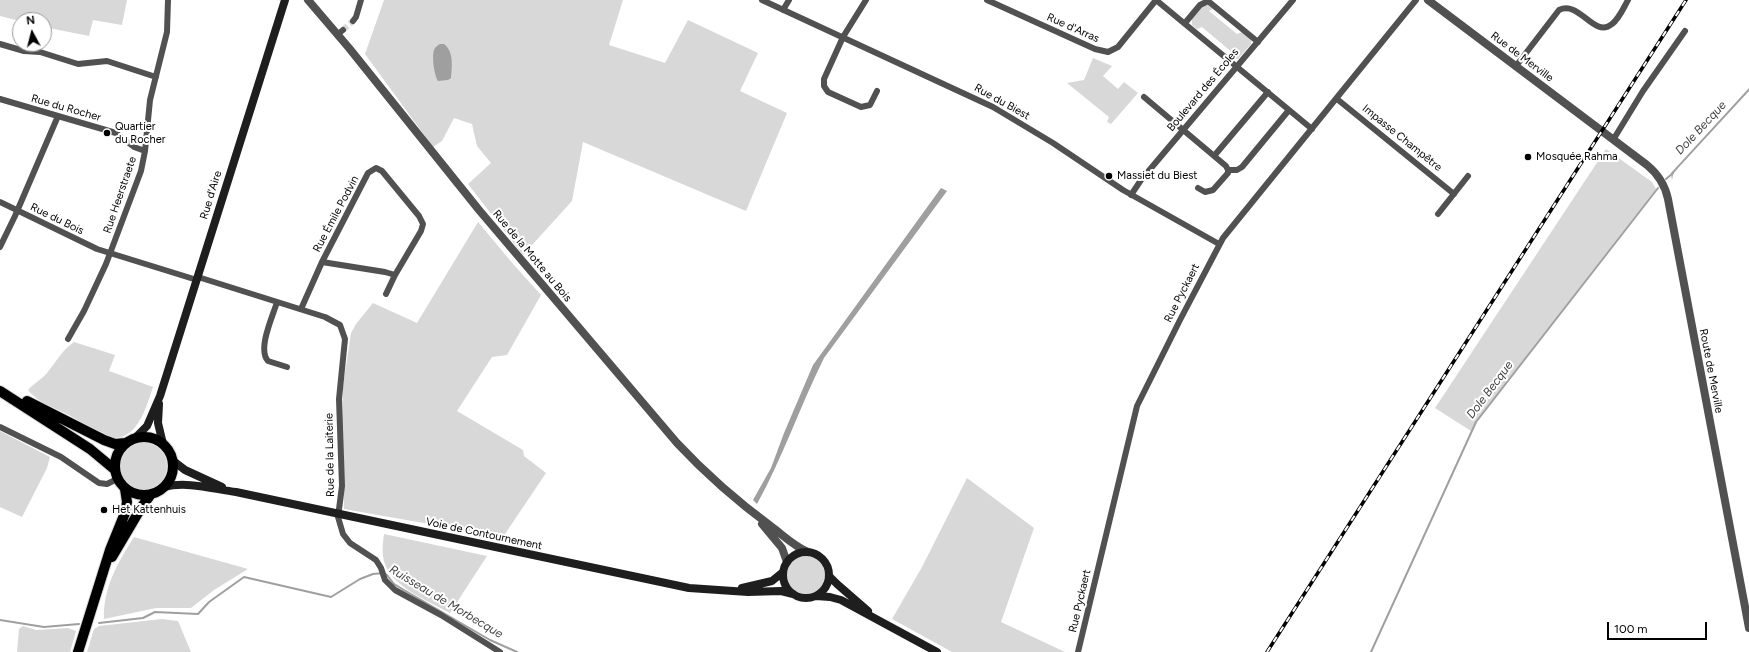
<!DOCTYPE html>
<meta charset="utf-8">
<style>
body{margin:0}
#map{position:relative;width:1749px;height:652px;overflow:hidden;background:#fff;font-family:Figtree,sans-serif}
canvas{display:block}
.north{position:absolute;left:12px;top:12px;width:40px;height:40px;box-sizing:border-box;background:#fff;border:1px solid #999;border-radius:50%;rotate:353deg;font-size:11px;font-weight:700;line-height:16px;text-align:center;color:#000}
.north::after{content:'';display:block;margin:auto;width:14px;height:18px;background:#000;clip-path:polygon(50% 0,100% 100%,50% 72%,0 100%)}
.scale{position:absolute;left:1607px;top:622px;width:100px;height:18px;box-sizing:border-box;border:2px solid #000;border-top:0;padding-left:5px;font-size:12px;line-height:14px;white-space:nowrap;color:#000;-webkit-text-stroke:3px #fff;paint-order:stroke}
</style>
<div id="map">
<canvas width="1749" height="652"></canvas>
<div class="north">N</div>
<div class="scale">100 m</div>
</div>
<script>
const context = document.querySelector('canvas').getContext('2d');
context.lineJoin = 'round';
function fillPath(path, color) {
  context.fillStyle = color;
  context.fill(path, 'evenodd');
}
function trace(path, color, width, dash) {
  context.strokeStyle = color;
  context.lineWidth = width;
  context.lineCap = dash ? 'butt' : 'round';
  context.setLineDash(dash || []);
  context.stroke(path);
}
function write(font, color, halo, rows, align = 'center') {
  context.font = font + ' Figtree,sans-serif';
  context.lineWidth = 4;
  context.setLineDash([]);
  context.textBaseline = 'middle';
  context.strokeStyle = halo;
  context.fillStyle = color;
  for (const [text, x, y, turn = 0] of rows) {
    context.save();
    context.translate(x, y);
    context.rotate((+turn || 0) * Math.PI / 180);
    context.textAlign = isNaN(turn) ? turn : align;
    if (halo) context.strokeText(text, 0, 0);
    context.fillText(text, 0, 0);
    context.restore();
  }
}
const green = new Path2D(`
 M0,0H127L122,25L93,20L89,36L44,27V20L20,21L0,16Z
 M384,0H623L609,45L665,63L688,20L758,53L740,91L787,113L746,211L583,142L572,201L523,255L468,184L491,163L477,146L472,124L454,118L442,141L433,147L365,54Z
 M1207,4L1214,8L1209,11L1237,34L1242,32L1251,40V44L1238,59H1233L1229,56L1234,54L1202,27L1197,29L1192,25V19L1204,5Z
 M1093,58L1112,66L1103,76L1118,89L1124,82L1138,93L1111,124L1107,122L1109,117L1067,83L1084,80Z
 M1606,149L1652,182L1656,189L1476,422L1471,431L1435,408Z
 M478,222L514,265L541,295L507,355L492,357L457,411L523,450L524,456L546,473L503,537L344,509L342,422L343,386L351,333L356,324L373,303L417,323Z
 M74,342L115,355L109,371L153,387C145,411 134,452 98,433C88,428 79,420 69,415C52,406 41,405 28,390C34,383 42,379 47,373C56,362 62,350 74,342Z
 M0,431L50,457L47,468L22,517L0,507Z
 M119 466a24 24 0 1 1 48 0a24 24 0 1 1-48 0Z
 M967,478L1034,528L1001,622L1065,652H952L892,619L922,567Z
 M384,534L487,556L450,613C428,601 386,585 383,556C382,549 383,541 384,534Z
 M134,537L248,569L214,590L191,608H156L104,619C103,588 118,562 134,537Z
 M787 575a19 19 0 1 1 38 0a19 19 0 1 1-38 0Z
 M162,619L178,621L191,652H87L94,629L99,626Z
 M23,626L36,630L68,628L76,631L70,652H17L19,629Z`);
const water = new Path2D(`
 M440,44H444C454,52 452,66 451,78L448,80L438,81C434,75 431,53 435,48C436,47 439,44 440,44Z
 M1749,88V91L1679,167L1673,174L1672,180L1671,173Z
 M941,188L947,191L824,358C800,406 783,457 757,504L753,500L771,468L784,433L813,365Z`);
const stream = new Path2D(`
 M1666,179L1673,173
 M0,620L44,627L79,624
 M99,623L143,618L155,612L198,614L209,602L244,577L331,597L360,579L373,574L384,573L387,575L394,584L404,590L490,640L517,652
 M1371,652L1476,422L1658,188`);
const minorTunnel = new Path2D(`
 M343,30L353,21`);
const minor = new Path2D(`
 M762,0L993,107L1053,143L1123,190L1219,244
 M866,0L843,37L824,79V86L828,92L861,107L870,105L877,91
 M987,0L1095,49L1108,52L1118,47L1156,0
 M1156,0L1312,129
 M783,10L789,0
 M353,21L356,17L361,0
 M1185,23L1200,5L1208,1L1258,42
 M338,34L343,30
 M0,44L24,51L40,52L78,64L107,61L156,77
 M1516,66L1559,10C1580,0 1594,39 1612,24C1619,19 1624,7 1628,0
 M1144,97L1226,166L1228,170
 M0,99L116,133L134,147L145,151
 M1337,99L1454,194
 M1613,140L1643,91L1685,31
 M1214,156L1268,92
 M1198,188L1205,192L1213,190L1228,173V170H1237L1242,167L1289,110
 M1131,195L1141,180L1293,0
 M0,202L97,249L197,280
 M1438,214L1468,176
 M0,247L15,216L58,116
 M322,262L385,272L395,275
 M198,277L325,317L340,325L345,339L339,399L342,486L338,517L343,534L350,543L376,560L381,568L385,580L395,590L441,615L500,652
 M277,302C273,316 257,349 268,361L287,367
 M301,309L322,262L368,173L376,168L382,171L419,216L423,224L421,231L395,275L386,294
 M68,339L84,311L106,264L141,171L145,151L150,100L167,32L168,0
 M0,427L61,457L99,483L107,484L117,479
 M1078,652L1137,406L1180,320L1223,238L1416,0`);
const tertiary = new Path2D(`
 M308,0L349,48L479,210L677,443C706,474 738,502 772,527C784,536 794,546 808,552
 M1428,0L1647,165C1658,174 1665,185 1668,199L1749,628
 M762,524L782,548L787,562`);
const secondary = new Path2D(`
 M159,404L158,423L163,444
 M136,437L147,426L160,396L285,0
 M172,460L185,470L222,487
 M164,487C187,481 213,489 236,492L689,588L748,592L781,591L793,594
 M783 575a23 23 0 1 1 46 0a23 23 0 1 1-46 0Z
 M829,576L837,584L868,611
 M742,588L772,581L783,572
 M816,596L830,597L841,600L937,652`);
const primary = new Path2D(`
 M0,391L90,449L114,469
 M27,401L104,440L115,444L125,443
 M115 466a29 29 0 1 1 58 0a29 29 0 1 1-58 0Z
 M112,557L141,508L151,494
 M78,652L110,550L125,513L127,502L125,489`);
const rail = new Path2D(`
 M1267,652L1686,0`);
const markers = [
 [107,133,4,"#000"],
 [1528,157,4,"#000"],
 [1109,176,4,"#000"],
 [104,510,4,"#000"]
];
const streetNames = [
 ["Rue d'Arras",1073,28,24],
 ["Rue de Merville",1522,57,37],
 ["Boulevard des Écoles",1203,90,-50],
 ["Rue du Biest",1002,102,29],
 ["Rue du Rocher",66,108,16],
 ["Impasse Champêtre",1402,138,39],
 ["Rue Heerstraete",120,195,-71],
 ["Rue d'Aire",211,195,-73],
 ["Rue Émile Podvin",336,214,-62],
 ["Rue du Bois",57,219,26],
 ["Rue de la Motte au Bois",532,256,50],
 ["Rue Pyckaert",1182,293,-63],
 ["Route de Merville",1711,371,79],
 ["Rue de la Laiterie",330,455,-91],
 ["Voie de Contournement",484,534,12],
 ["Rue Pyckaert",1080,601,-77]
];
const poiNames = [
 ["Quartier",115,127],
 ["du Rocher",115,140],
 ["Mosquée Rahma",1536,157],
 ["Massiet du Biest",1117,176],
 ["Het Kattenhuis",112,510]
];
const waterNames = [
 ["Dole Becque",1701,128,-47],
 ["Dole Becque",1490,390,-53],
 ["Ruisseau de Morbecque",446,602,31]
];
fillPath(green, '#d8d8d8');
fillPath(water, '#9f9f9f');
trace(stream, '#9f9f9f', 2);
trace(minorTunnel, '#d9d9d9', 6, [6, 3]);
trace(primary, '#dbdbdb', 12);
trace(minor, '#515151', 6);
trace(tertiary, '#515151', 8);
trace(secondary, '#1e1e1e', 8);
trace(primary, '#000', 10);
trace(rail, '#000', 3.5);
trace(rail, '#fff', 2, [6]);
for (const [x, y, r, color] of markers) {
  const dot = new Path2D();
  dot.arc(x, y, r, 0, 2 * Math.PI);
  context.fillStyle = color;
  context.fill(dot);
  trace(dot, '#fff', 1.5);
}
write('11px', '#000', '#fff', streetNames);
write('11px', '#000', '#fff', poiNames, 'left');
write('italic 12px', '#404040', '#fff', waterNames);
</script>
